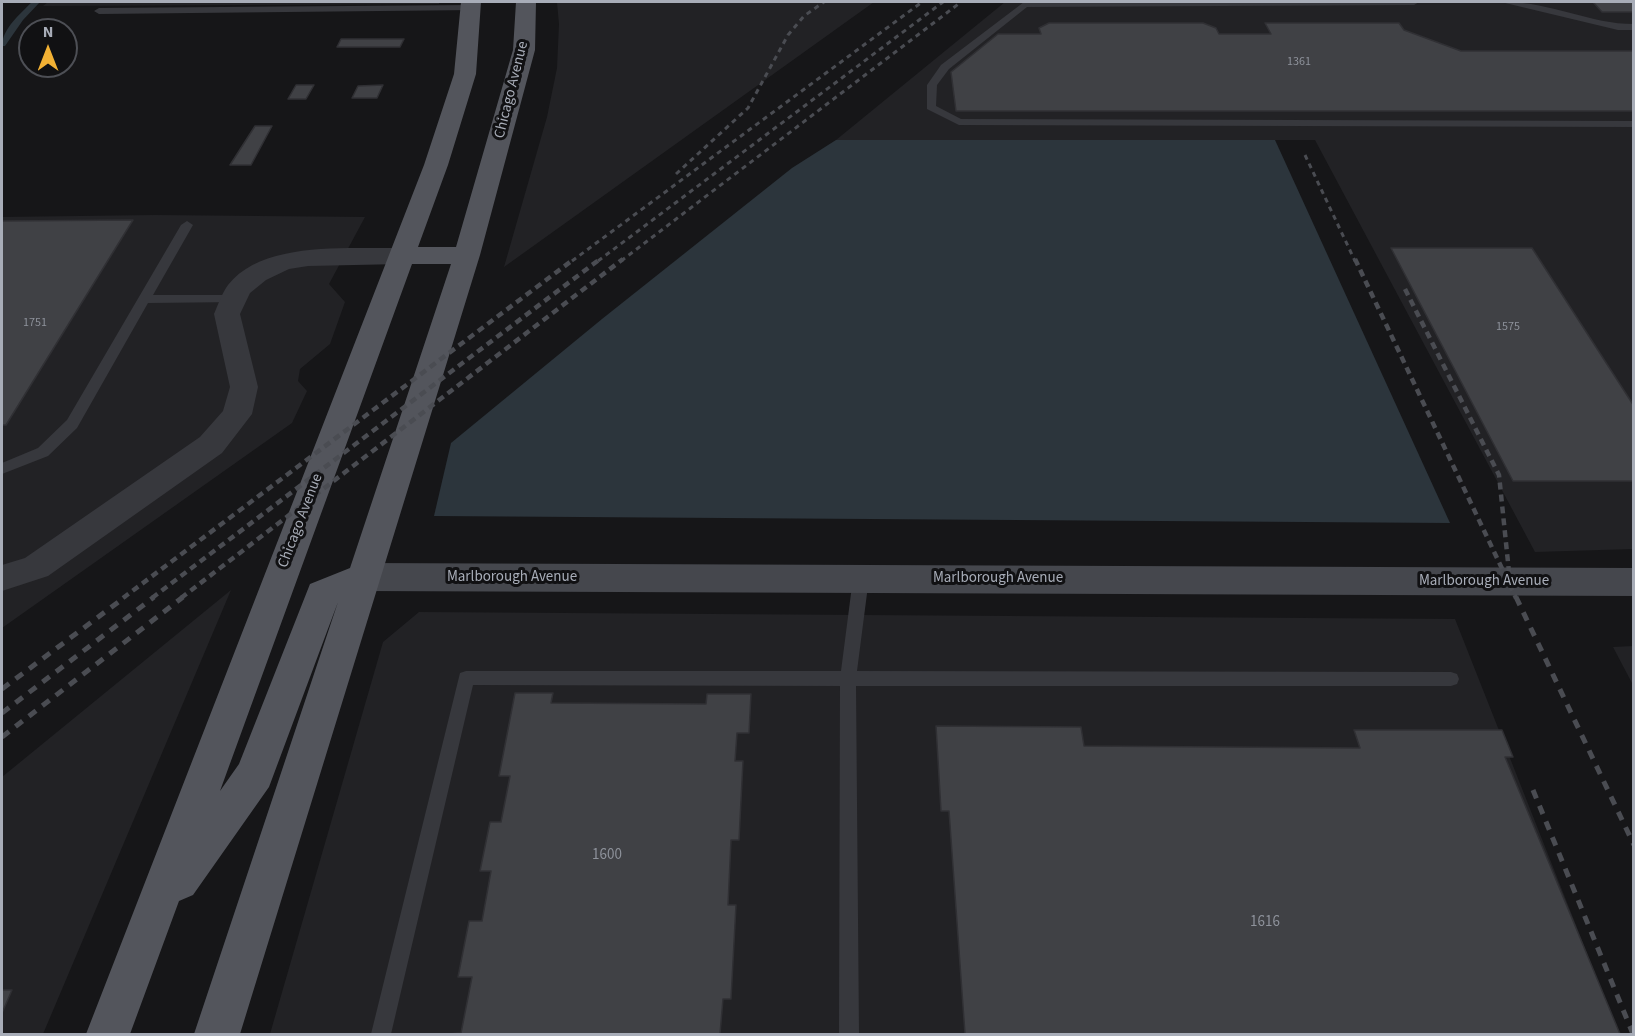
<!DOCTYPE html>
<style>
body{margin:0}
#map{position:relative;width:1635px;height:1036px;overflow:hidden;background:#161618;font-family:"Source Sans 3",sans-serif}
canvas{display:block}
.frame{position:absolute;inset:0;border:3px solid #a8adb8;pointer-events:none}
.north{position:absolute;left:18px;top:18px;width:60px;height:60px;box-sizing:border-box;background:#111113;border:2px solid #4d4f55;border-radius:50%;rotate:0deg;font-size:16px;font-weight:700;line-height:24px;text-align:center;color:#a8adb8}
.north::after{content:'';display:block;margin:auto;width:21px;height:27px;background:#f2b134;clip-path:polygon(50% 0,100% 100%,50% 72%,0 100%)}
</style>
<div id="map">
<canvas width="1635" height="1036"></canvas>
<div class="frame"></div>
<div class="north">N</div>
</div>
<script>
const context = document.querySelector('canvas').getContext('2d');
context.lineJoin = 'round';
function fillPath(path, color) {
  context.fillStyle = color;
  context.fill(path, 'evenodd');
}
function trace(path, color, width, dash) {
  context.strokeStyle = color;
  context.lineWidth = width;
  context.lineCap = dash ? 'butt' : 'round';
  context.setLineDash(dash || []);
  context.stroke(path);
}
function write(font, color, halo, rows, align = 'center') {
  context.font = font + ' "Source Sans 3",sans-serif';
  context.lineWidth = 6;
  context.setLineDash([]);
  context.textBaseline = 'middle';
  context.strokeStyle = halo;
  context.fillStyle = color;
  for (const [text, x, y, turn = 0] of rows) {
    context.save();
    context.translate(x, y);
    context.rotate((+turn || 0) * Math.PI / 180);
    context.textAlign = isNaN(turn) ? turn : align;
    if (halo) context.strokeText(text, 0, 0);
    context.fillText(text, 0, 0);
    context.restore();
  }
}
const built = new Path2D(`
 M48,2H439V4L43,6Z
 M557,2H874L504,267L547,117L557,68L559,24Z
 M1005,2H1633V549L1535,552L1315,140H836Z
 M155,215L365,217L329,284L345,302L330,344L300,369L298,381L307,391L292,423L2,628V217Z
 M231,590L43,1034H2V777Z
 M419,612L1455,619L1619,1034H270L383,642Z
 M1633,646H1634L1633,685L1613,647Z`);
const water = new Path2D(`
 M836,140H1275L1450,523L434,516L451,443L602,319L792,168Z`);
const stream = new Path2D(`
 M32,2H40L23,20L5,46H2C2,29 21,13 32,2Z`);
const building = new Path2D(`
 M1572,2H1634V12H1602L1593,2Z
 M1049,23H1203L1216,28L1219,34H1271L1265,23H1399L1404,30L1461,51H1634V111H956L951,72L998,34H1041L1039,28Z
 M341,39H404L400,47H337Z
 M296,85H314L306,99H288Z
 M383,85L377,98H352L358,86Z
 M255,126H272L251,165H230Z
 M133,220L6,425H2V221Z
 M1391,248H1532L1634,406V481H1513Z
 M515,693H553L551,703L706,704L707,694H751L749,733H737L735,761H743L739,840H731L728,905H736L731,999H723L720,1034H447L461,1033L472,977H458L469,921H482L491,871H480L490,822H501L510,776H499Z
 M936,726L1081,727L1084,746L1360,748L1354,730H1502L1513,757H1505L1620,1034H965L949,811H941Z
 M2,990H12L2,1013Z`);
const lane = new Path2D(`
 M1024,2H1419L1414,5L1027,7L949,69L937,85L936,106L961,119L1634,121V127L959,125L927,109V85L941,65Z
 M1501,2C1547,0 1589,24 1634,24V30H1618Z
 M472,5L475,6V10L99,14L94,11L99,8Z
 M187,221L193,225L153,295H235L241,299L239,302L148,303L77,428L48,456L2,474V463L38,448L67,420L181,225Z
 M861,572L867,574L869,578L857,671L1451,672L1457,674L1459,679L1457,684L1451,686H856L859,1034H839L840,686L473,685L391,1034H371L460,673L466,671H841L853,578L855,574Z`);
const street = new Path2D(`
 M401,248L410,250L414,256L410,262L401,264L308,266L289,269L266,280L250,293L240,314L258,387L252,414L222,453L48,576L2,591V565L25,558L200,437L223,411L230,387L214,314C218,305 222,293 228,285C263,240 350,249 401,248Z`);
const secondary = new Path2D(`
 M363,563L1634,568V596L363,591L351,587L346,577L351,567Z`);
const primary = new Path2D(`
 M461,2H481L476,74L448,165L418,247H456L513,50L516,2H536L535,50L480,255L240,1034H194L338,602L269,787L193,895L179,901L130,1034H86L424,165L454,74ZM412,264H451L350,568L310,584L239,764L220,791Z`);
const railFar2 = new Path2D(`
 M1305,155L1355,261
 M676,174L748,108L788,35L804,16L824,2
 M572,261L922,2
 M598,261L943,2
 M621,261L961,2`);
const railFar1 = new Path2D(`
 M1355,259L1516,598
 M1405,289L1499,475L1509,572
 M123,598L574,259
 M152,598L600,259
 M181,598L623,259`);
const rail = new Path2D(`
 M1516,597L1634,845
 M2,689L125,597
 M2,713L154,597
 M2,737L183,597
 M1533,790L1633,1034`);
const numberNames = [
 ["1361",1299,62],
 ["1751",35,323],
 ["1575",1508,327]
];
const streetNames = [
 ["Chicago Avenue",512,90,-76],
 ["Chicago Avenue",301,521,-69],
 ["Marlborough Avenue",512,578],
 ["Marlborough Avenue",998,579],
 ["Marlborough Avenue",1484,582]
];
const nearNumbernames = [
 ["1600",607,856],
 ["1616",1265,923]
];
fillPath(built, '#222225');
fillPath(water, '#2c353c');
fillPath(stream, '#2c353c');
fillPath(building, '#404145');
trace(building, '#303034', 1.5);
fillPath(lane, '#37383d');
fillPath(street, '#37383d');
fillPath(secondary, '#45474d');
fillPath(primary, '#53555c');
trace(railFar2, '#4a4c52', 3, [5, 4.5]);
trace(railFar1, '#4a4c52', 4.5, [7, 5]);
trace(rail, '#4a4c52', 5, [9, 8]);
write('12px', '#8e929b', null, numberNames);
write('15px', '#a8adb8', '#111113', streetNames);
write('15px', '#8e929b', null, nearNumbernames);
</script>
